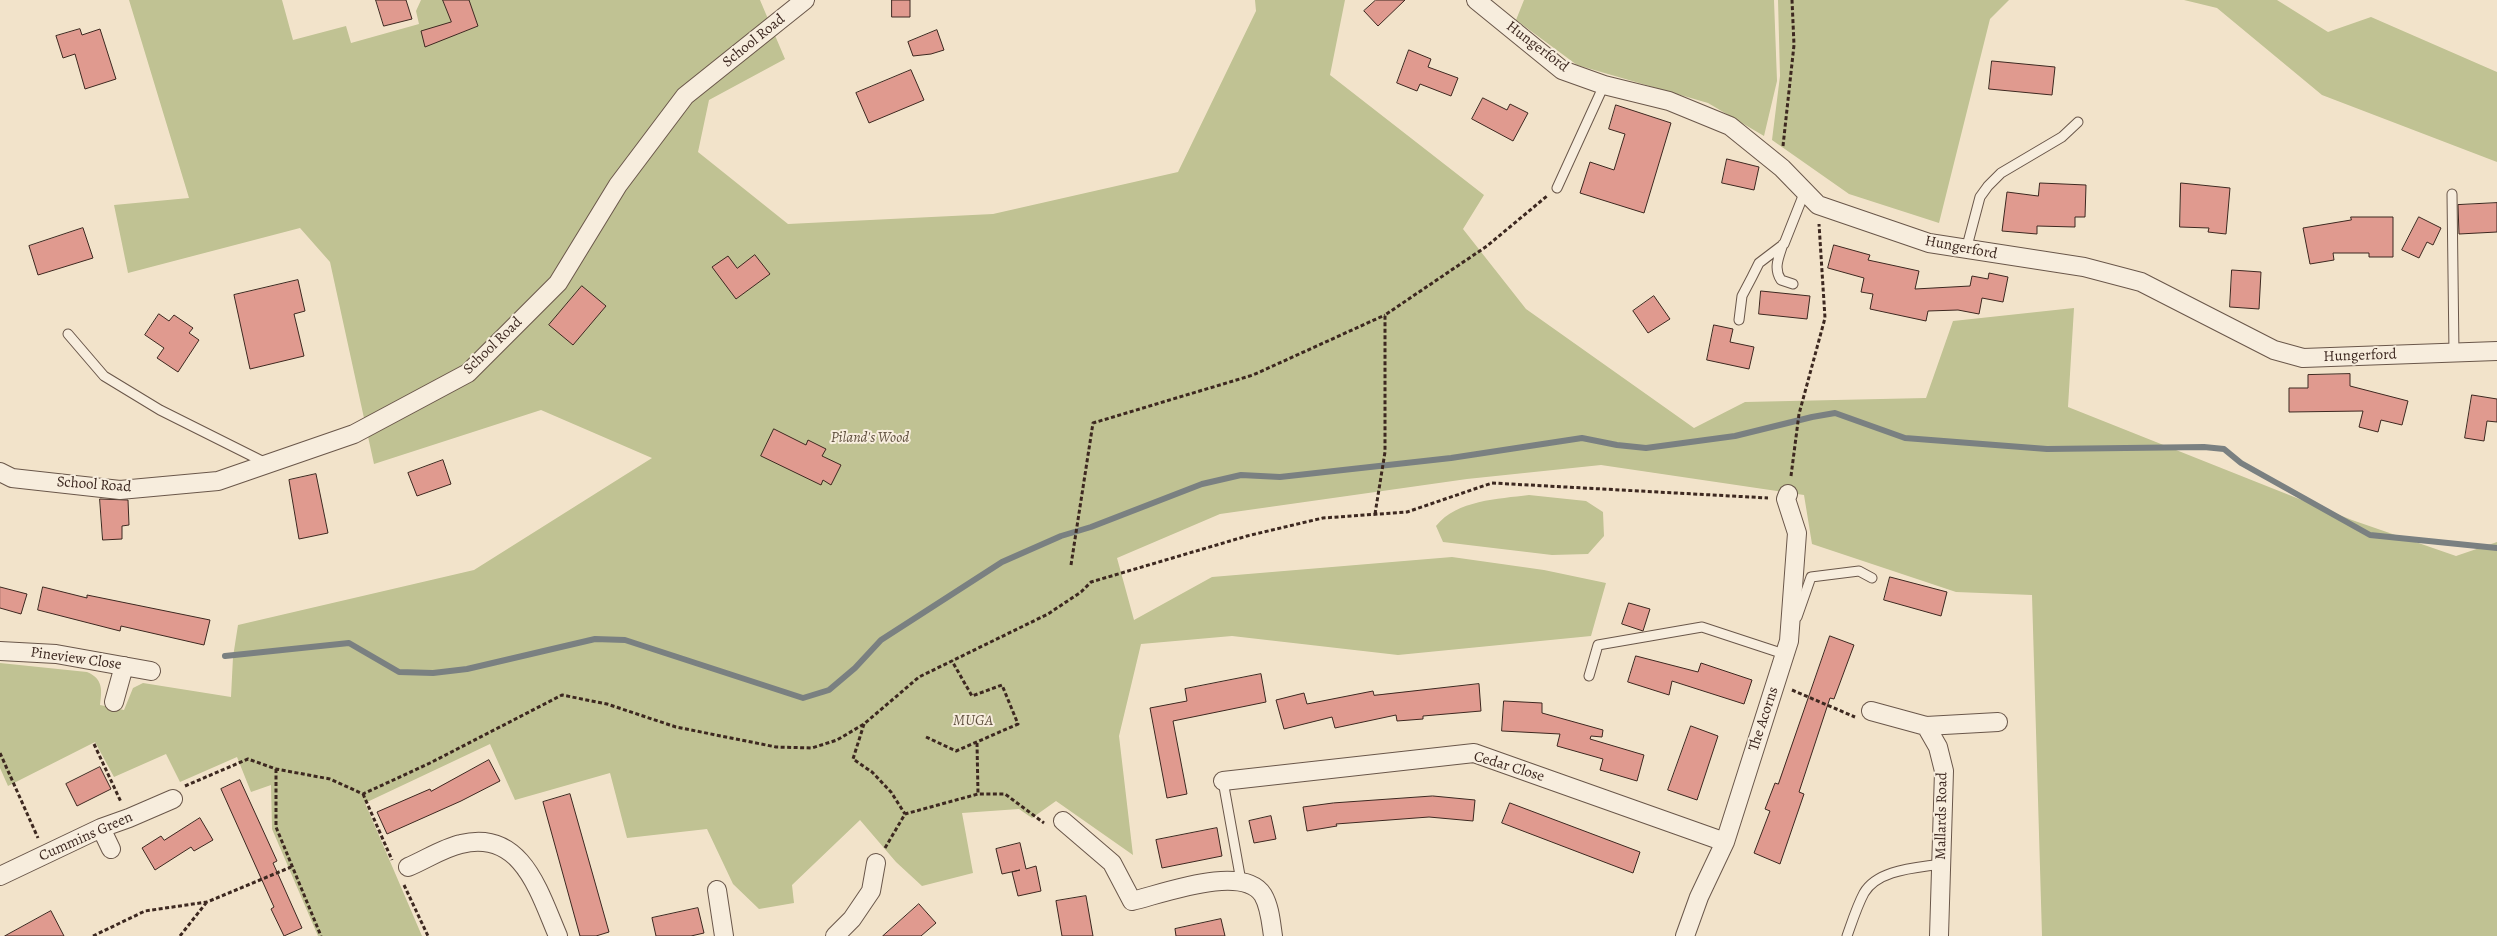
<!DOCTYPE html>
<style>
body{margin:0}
canvas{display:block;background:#f2e3ca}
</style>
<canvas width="2497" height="936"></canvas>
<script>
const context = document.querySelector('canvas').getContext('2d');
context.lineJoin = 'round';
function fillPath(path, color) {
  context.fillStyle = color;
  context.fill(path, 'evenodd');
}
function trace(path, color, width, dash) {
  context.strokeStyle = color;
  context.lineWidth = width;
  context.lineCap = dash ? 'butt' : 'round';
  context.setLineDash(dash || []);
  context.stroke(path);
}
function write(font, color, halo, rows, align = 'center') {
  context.font = font + ' Alegreya,serif';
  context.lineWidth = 4;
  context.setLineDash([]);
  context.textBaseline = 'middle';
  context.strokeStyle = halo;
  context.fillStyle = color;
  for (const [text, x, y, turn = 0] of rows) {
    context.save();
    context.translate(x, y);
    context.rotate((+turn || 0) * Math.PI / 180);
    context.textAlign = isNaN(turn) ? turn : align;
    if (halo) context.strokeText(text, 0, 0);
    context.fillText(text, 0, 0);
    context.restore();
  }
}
const green = new Path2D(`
 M129,0H282L293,40L346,26L351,43L419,24L416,11L421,0H443L456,35L478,26L469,0H760L785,59L709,100L698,152L788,224L993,214L1178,172L1256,11L1255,0H1345L1330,75L1484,195L1463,229L1526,309L1694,428L1745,402L1926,398L1953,321L2074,308L2068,407L2352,520L2456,556L2497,542V936H2042L2032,595L1956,592L1812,544L1804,495L1601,465L1467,479L1220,514L1117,558L1134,620L1212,577L1452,557L1544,570L1606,583L1591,636L1398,655L1232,636L1141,644L1119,736L1133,855L1056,801L1032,818L1019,809L962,813L973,873L922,886L896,862L860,820L792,885L794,903L759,909L733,884L707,829L627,838L610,773L515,800L490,744L365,803L422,936H318L272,829L271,785L251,792L237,757L180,782L166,754L114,777L95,742L8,786L0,768V663L87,672C103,679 102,689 100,705L124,710L133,688L143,683L231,697L233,657L238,625L474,570L652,458L541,410L374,464L330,262L300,228L128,273L114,205L189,198Z
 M1524,0H1774L1777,81L1764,136L1708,103L1577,65L1516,20Z
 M1778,0H2009L1990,19L1939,223L1849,194L1772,140L1780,76Z
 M2184,0H2277L2328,32L2371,17L2497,72V162L2322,95L2217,8Z
 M1529,495L1586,501L1603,512L1604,536L1588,554L1552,555L1443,542L1436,526C1457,500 1498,499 1529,495Z`);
const stream = new Path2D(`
 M225,656L349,643L399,672L433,673L467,669L595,639L625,640L803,698L829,690L855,668L881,640L1002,562L1061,536L1091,527L1202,484L1241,475L1280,477L1451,458L1582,438L1617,445L1646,448L1735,436L1812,417L1835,413L1905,438L2047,449L2204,447L2224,449L2241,463L2370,535L2497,548`);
const building = new Path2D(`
 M376,0H406L412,19L384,26Z
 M443,0H469L478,26L425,47L421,31L451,22Z
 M892,0H910V17H892Z
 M1376,0H1405L1378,26L1364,11Z
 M80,29L82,35L100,29L116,79L85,89L75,54L63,58L56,36Z
 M937,30L944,50L931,54L913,56L908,42Z
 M1409,50L1431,59L1428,67L1458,78L1451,96L1420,84L1417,91L1397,83Z
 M1992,61L2055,67L2052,95L1989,89Z
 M911,70L924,100L869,123L856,93Z
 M1483,98L1507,110L1510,104L1528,113L1513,141L1472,119Z
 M1616,105L1671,123L1644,213L1580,193L1590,162L1614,170L1625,134L1609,129Z
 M1727,159L1759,167L1754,190L1722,183Z
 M2040,183L2086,185L2085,217H2075V227L2037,226V234L2002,231L2007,192L2038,196Z
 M2181,183L2230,188L2226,234L2208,232L2209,228L2180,227Z
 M2497,203V232L2459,234L2458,205Z
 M2351,217H2393V257H2369V253H2333L2334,260L2310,264L2303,228L2351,220Z
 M2419,217L2441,228L2433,245L2427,242L2419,258L2402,250Z
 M83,228L93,258L38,275L29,246Z
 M1834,245L1870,255L1868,260L1919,271L1915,289L1970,286L1972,276L1988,279L1989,273L2008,277L2003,302L1982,298L1979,314L1958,310L1928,311L1926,321L1870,309L1873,294L1861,292L1864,278L1828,268Z
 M755,255L770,274L736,299L712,267L728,256L737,268Z
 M2232,270L2261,272L2259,309L2230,307Z
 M298,280L305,311L294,314L304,356L250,369L234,295Z
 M582,286L606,306L573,345L549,325Z
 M1761,291L1810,296L1807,319L1759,314Z
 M1654,296L1670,319L1648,333L1633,311Z
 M159,314L169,321L174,315L193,328L189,333L199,340L178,372L157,358L164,348L145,335Z
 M1714,325L1733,329L1730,342L1754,347L1749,369L1707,360Z
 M2350,374V386L2408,401L2402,425L2381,420L2378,432L2359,427L2363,411L2289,412V388H2308V375Z
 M2472,395L2497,399V422L2487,421L2484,441L2465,438Z
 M774,429L806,445L808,440L826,449L822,456L841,465L831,485L823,480L821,485L761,456Z
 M443,460L451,484L417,496L408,473Z
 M316,474L328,533L299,539L289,480Z
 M100,499L128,500L129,525L122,526V539L103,540Z
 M1890,577L1947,592L1941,616L1884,600Z
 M0,587L27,594L21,614L0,608Z
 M43,587L87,598V595L210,620L204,645L121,626L120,631L38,610Z
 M1629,603L1650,609L1643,631L1622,624Z
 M1830,636L1854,645L1834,699L1830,698L1799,792L1804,794L1780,864L1754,853L1770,811L1765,809L1775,783L1778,784Z
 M1636,656L1698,672L1701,663L1752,680L1744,704L1672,681L1669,695L1628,682Z
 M1261,674L1266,702L1173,721L1187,794L1167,798L1150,708L1187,701L1185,689Z
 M1479,684L1481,711L1423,716V719L1397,721L1396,715L1335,728L1332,717L1284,729L1276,700L1304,693L1307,704L1373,691L1374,695Z
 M1504,701L1542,703V713L1603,730L1602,737L1591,736L1590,739L1644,755L1637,781L1600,770L1603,759L1557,746L1560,734L1502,731Z
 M1691,726L1718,736L1697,800L1668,790Z
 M489,760L500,781L461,801L387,834L377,812L430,789L431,791Z
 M100,767L111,789L77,806L66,784Z
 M240,780L277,861L273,863L302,928L284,936L271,909L274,907L221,789Z
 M570,794L609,932L596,936H580L543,802Z
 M1433,796L1475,800L1473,821L1429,817L1336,824L1337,826L1307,831L1303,807L1333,803Z
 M1510,803L1640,852L1633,873L1502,823Z
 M1271,816L1276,839L1254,843L1249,821Z
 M200,818L213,840L194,851L191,847L155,870L142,848L161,836L164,840Z
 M1217,828L1222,856L1162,868L1156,840Z
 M1020,843L1026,869L1036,866L1041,891L1018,896L1012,872L1020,870L1002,874L996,849Z
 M1086,896L1093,936H1062L1056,901Z
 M919,904L936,923L921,936H883Z
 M698,908L704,933L691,936H656L652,918Z
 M51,911L64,936H5Z
 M1221,919L1225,936H1176L1175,929Z`);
const path = new Path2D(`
 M1783,146L1794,45L1792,0
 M1791,476L1799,414L1825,318L1819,224
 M1375,514L1385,452V315L1487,246L1547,196
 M1071,565L1093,423L1253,375L1385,315
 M1792,690L1855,717
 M864,724L853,759L872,772L891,792L905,814
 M926,737L956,751L1018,724L1002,685L972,696L952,661
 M977,743L978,794
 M94,744L121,802
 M0,753L38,838
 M276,769V827L321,936
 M185,786L248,759L276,769L330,779L363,794L430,763L562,695L607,704L676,727L776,747L812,748L837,740L864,724L919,677L1048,614L1081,592L1091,582L1247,536L1323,518L1407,512L1492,483L1768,498
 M363,794L392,860
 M885,848L905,814L978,794H1005L1044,823
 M404,885L428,936
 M93,936L145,911L207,902L291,867
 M180,936L206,903`);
const lane = new Path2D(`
 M1557,188L1604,85
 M2452,194L2454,353
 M1783,244C1779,257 1773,268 1781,280L1793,284
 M1966,250L1980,197L1988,186L2001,173L2062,137L2078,122
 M1739,320L1742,296L1752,277L1759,263L1784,244L1805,191
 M68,334L104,376L160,410L266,463
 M1797,617L1811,577L1859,571L1872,578
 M1589,676L1598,645L1702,627L1784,654
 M1223,781L1241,881
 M1847,936C1852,922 1857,906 1864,893C1878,869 1917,868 1941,864`);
const street = new Path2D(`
 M1476,0L1562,70L1604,85L1669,101L1730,126L1782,168L1818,205L1929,243L2084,267L2141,282L2274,350L2303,358L2497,351
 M0,472L12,478L120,490L218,481L354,434L468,373L558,283L618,185L685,96L805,0
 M0,651L56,654L151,671
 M114,702L124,666
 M1871,711L1926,726L1938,747L1944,771L1939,936
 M1926,726L1998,722
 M1223,781L1474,753L1725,842
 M1063,821L1112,863L1132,901C1162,894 1243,863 1263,895C1270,907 1271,923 1273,936
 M101,828L111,849
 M408,867C425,860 443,848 461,844C522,829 539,892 558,936
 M0,876L101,828L129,818L173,799
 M717,890L724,936
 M835,936L852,919L871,891L876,863
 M1685,936L1699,897L1725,842L1789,641L1797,533L1786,499L1788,494`);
const streetNames = [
 ["School Road",754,41,-39],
 ["Hungerford",1537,47,37],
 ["Hungerford",1961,248,11],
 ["School Road",493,346,-44],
 ["Hungerford",2360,356,-2],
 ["School Road",94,485,4],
 ["Pineview Close",76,659,8],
 ["The Acorns",1764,719,-72],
 ["Cedar Close",1509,767,17],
 ["Mallards Road",1942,816,-89],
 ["Cummins Green",86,837,-24]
];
const parkNames = [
 ["Piland's Wood",870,438],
 ["MUGA",973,721]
];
fillPath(green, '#c0c293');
trace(stream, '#7a8081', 6);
fillPath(building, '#e09a8f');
trace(building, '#3d2820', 1);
trace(lane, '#6a574a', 11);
trace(street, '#6a574a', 20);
trace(path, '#3d2820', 3, [4, 2.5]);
trace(lane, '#f7eddd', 9);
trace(street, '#f7eddd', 18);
write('15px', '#3d2820', '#f7eddd', streetNames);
write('italic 15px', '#5e4e3d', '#f7eddd', parkNames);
</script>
